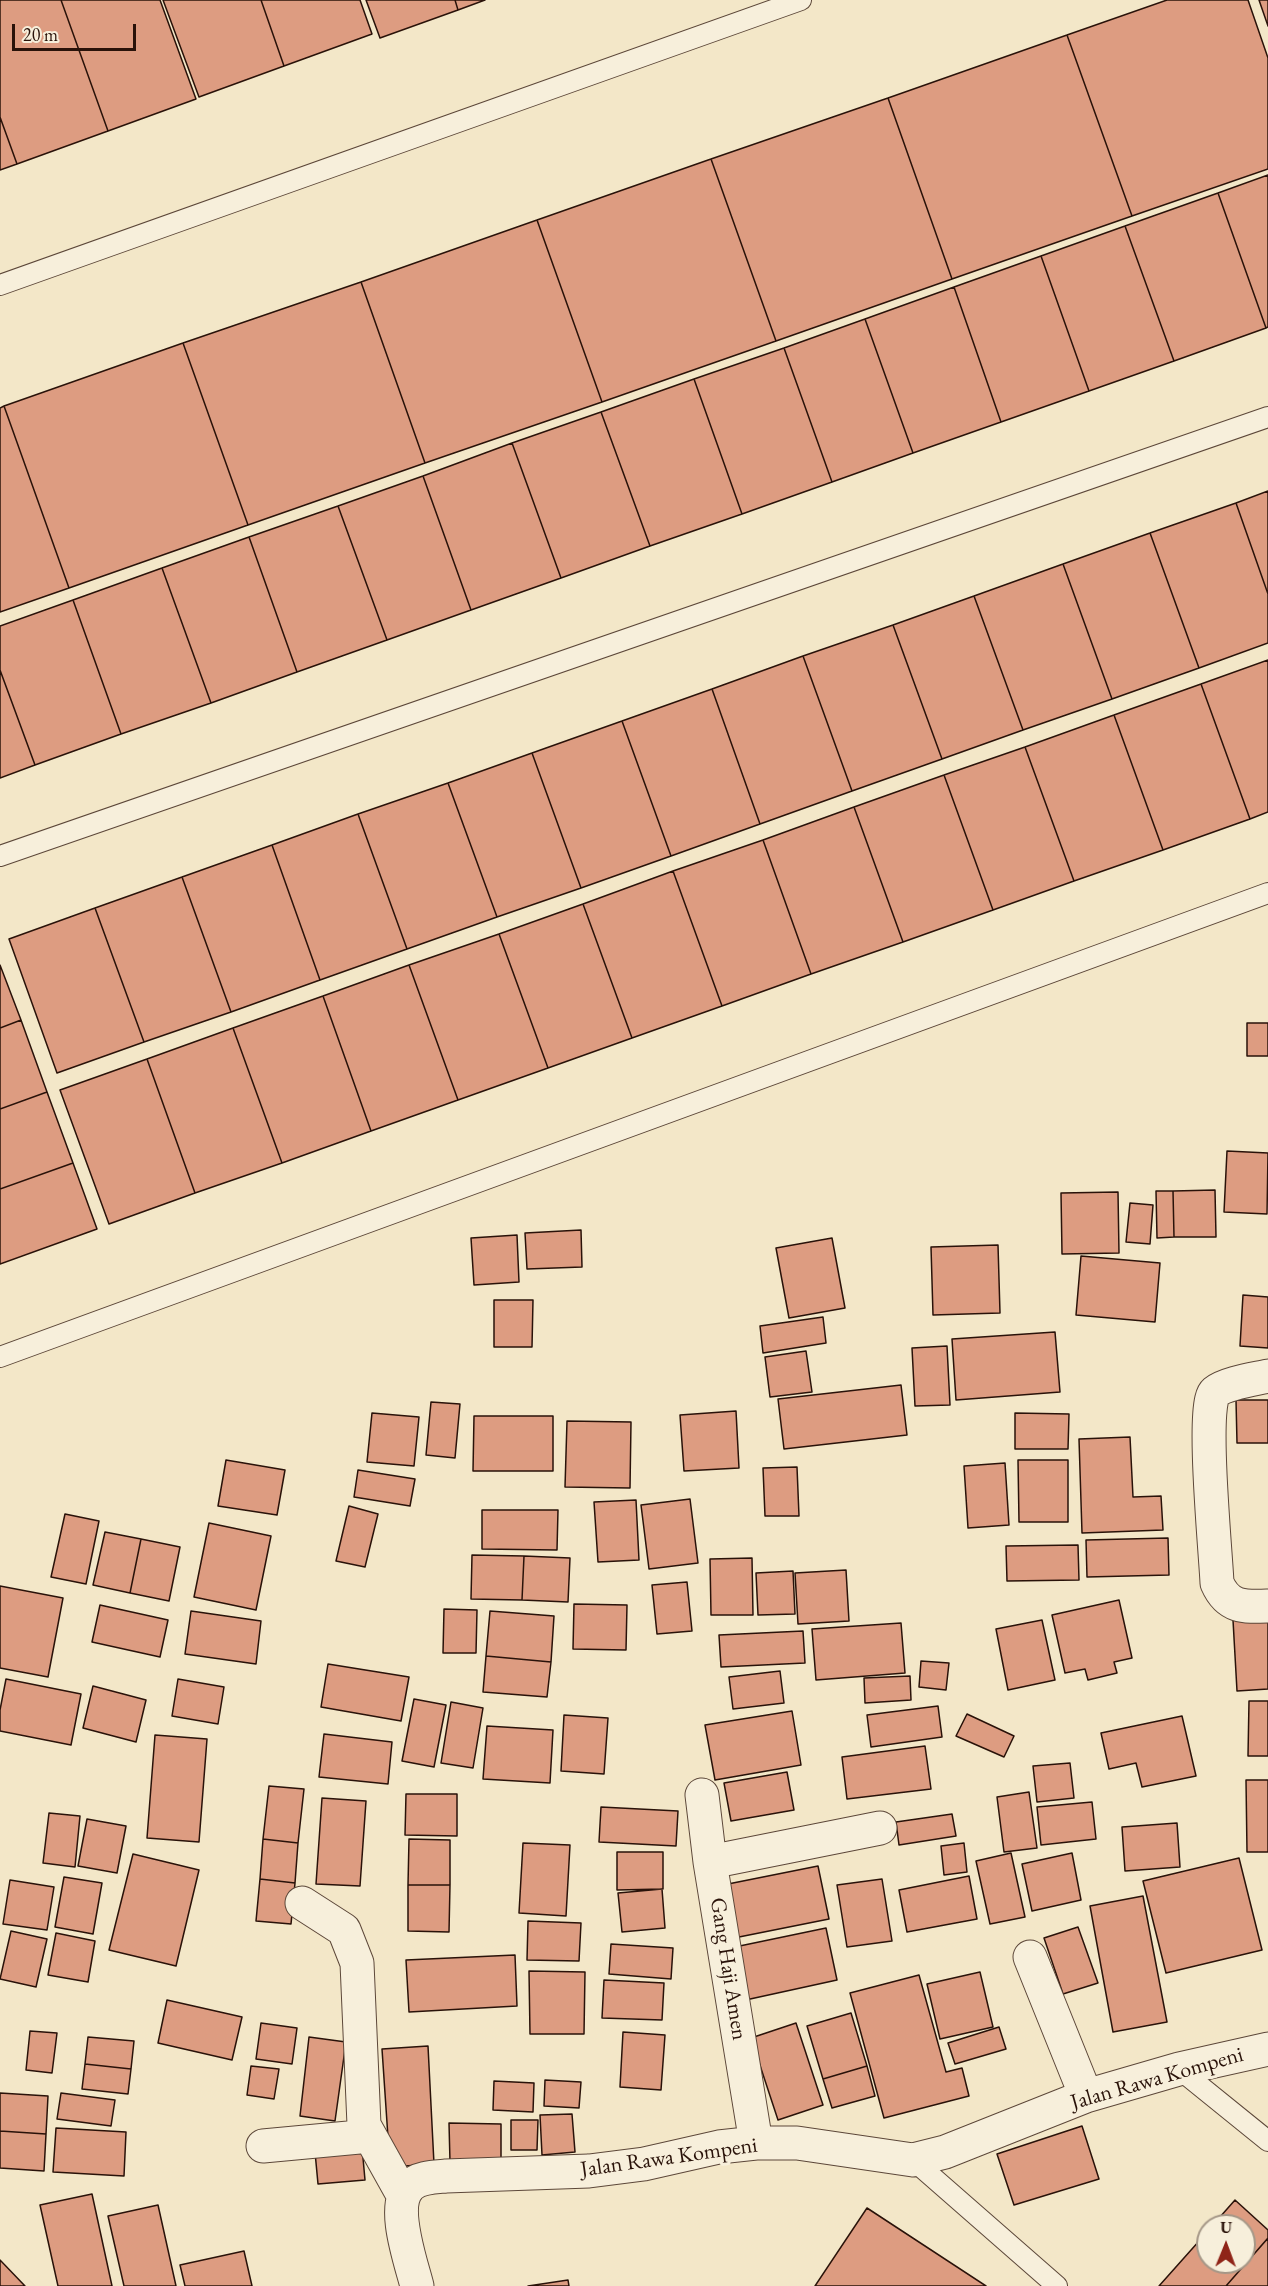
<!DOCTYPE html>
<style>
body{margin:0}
#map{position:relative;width:1268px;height:2286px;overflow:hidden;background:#f3e7c8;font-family:"EB Garamond",serif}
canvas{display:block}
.north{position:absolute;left:1196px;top:2214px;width:60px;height:60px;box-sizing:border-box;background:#f7efdb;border:2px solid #a59787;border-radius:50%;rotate:1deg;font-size:16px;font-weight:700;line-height:24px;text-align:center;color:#291209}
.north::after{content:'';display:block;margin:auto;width:21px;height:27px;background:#8f2418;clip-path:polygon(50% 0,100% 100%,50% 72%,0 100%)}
.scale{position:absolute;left:12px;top:24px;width:124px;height:27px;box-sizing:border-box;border:3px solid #291209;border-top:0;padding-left:8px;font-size:18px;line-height:21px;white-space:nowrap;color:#291209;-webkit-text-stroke:4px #f7efdb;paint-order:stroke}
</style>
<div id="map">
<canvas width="1268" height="2286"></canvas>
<div class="north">U</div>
<div class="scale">20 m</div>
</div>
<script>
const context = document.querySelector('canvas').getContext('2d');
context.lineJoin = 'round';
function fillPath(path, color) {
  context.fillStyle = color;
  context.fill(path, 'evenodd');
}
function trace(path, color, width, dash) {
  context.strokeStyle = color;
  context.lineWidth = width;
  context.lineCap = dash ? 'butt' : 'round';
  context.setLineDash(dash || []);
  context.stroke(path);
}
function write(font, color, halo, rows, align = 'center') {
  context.font = font + ' "EB Garamond",serif';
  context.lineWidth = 6;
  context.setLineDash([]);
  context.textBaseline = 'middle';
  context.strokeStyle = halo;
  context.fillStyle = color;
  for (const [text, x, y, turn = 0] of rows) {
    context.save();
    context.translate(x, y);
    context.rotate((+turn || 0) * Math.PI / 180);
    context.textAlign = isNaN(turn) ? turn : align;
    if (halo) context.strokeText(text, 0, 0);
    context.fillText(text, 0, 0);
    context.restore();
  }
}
const building = new Path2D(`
 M0,0H61L108,131L17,164L0,117Z
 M61,0H160L196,99L108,131Z
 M163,0H261L284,66L199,97Z
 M261,0H360L372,34L284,66Z
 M366,0H455L458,10L380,38Z
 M455,0H485L458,10Z
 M1167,0H1248L1268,58V169L1132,216L1067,35Z
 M1259,0H1268V26Z
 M1067,35L1132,216L952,279L888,98Z
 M888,98L952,279L776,341L711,159Z
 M0,117L17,164L0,170Z
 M711,159L776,341L602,402L537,220Z
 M1268,175V327L1266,328L1218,193Z
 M1218,193L1266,328L1174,361L1125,226Z
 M537,220L602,402L425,463L361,282Z
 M1125,226L1174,361L1089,391L1041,256Z
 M1041,256L1089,391L1001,422L954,287Z
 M361,282L425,463L248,525L183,343Z
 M954,287L1001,422L913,453L865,319Z
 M865,319L913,453L832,482L784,348Z
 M183,343L248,525L69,588L4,406Z
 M784,348L832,482L742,514L694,379Z
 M694,379L742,514L650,546L601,412Z
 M4,406L69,588L0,612V408Z
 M601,412L650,546L561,578L512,443Z
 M512,443L561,578L471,610L423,476Z
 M423,476L471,610L387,640L338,506Z
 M1268,491V594L1236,503Z
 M1236,503L1268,594V643L1199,668L1150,533Z
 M338,506L387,640L297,672L249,537Z
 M1150,533L1199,668L1112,699L1063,564Z
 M249,537L297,672L211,703L162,568Z
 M1063,564L1112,699L1023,730L974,596Z
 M162,568L211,703L121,734L73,600Z
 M974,596L1023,730L942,759L893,625Z
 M73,600L121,734L35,765L0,670V626Z
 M893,625L942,759L852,791L803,656Z
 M803,656L852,791L760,824L712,689Z
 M1268,660V812L1250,819L1201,684Z
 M0,670L35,765L0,778Z
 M1201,684L1250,819L1163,850L1114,715Z
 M712,689L760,824L671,856L622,721Z
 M1114,715L1163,850L1074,881L1025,747Z
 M622,721L671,856L581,888L532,753Z
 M1025,747L1074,881L993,910L944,775Z
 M532,753L581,888L497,917L448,783Z
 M944,775L993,910L903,942L854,807Z
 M448,783L497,917L407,949L358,814Z
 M854,807L903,942L811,974L763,840Z
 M358,814L407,949L320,980L272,845Z
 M763,840L811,974L722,1006L673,871Z
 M272,845L320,980L231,1012L182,877Z
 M673,871L722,1006L632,1038L583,904Z
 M182,877L231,1012L144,1042L95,908Z
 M583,904L632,1038L548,1068L499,934Z
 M95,908L144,1042L57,1073L9,939Z
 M499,934L548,1068L458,1100L409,965Z
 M0,965L21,1020L0,1028Z
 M409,965L458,1100L371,1131L323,996Z
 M323,996L371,1131L282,1163L233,1028Z
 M21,1020L47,1092L0,1109V1028Z
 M1247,1023H1268V1056H1247Z
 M233,1028L282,1163L195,1193L147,1059Z
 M147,1059L195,1193L109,1224L60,1090Z
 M47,1092L73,1163L0,1189V1109Z
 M1227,1151L1268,1153L1267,1214L1224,1212Z
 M73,1163L97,1229L0,1264V1189Z
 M1215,1190L1216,1237H1174L1173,1191Z
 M1156,1191H1173L1174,1237L1157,1238Z
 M1118,1192L1119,1253L1062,1254L1061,1193Z
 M1130,1203L1153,1205L1150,1244L1126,1242Z
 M581,1230L582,1267L527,1269L525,1233Z
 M517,1235L519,1282L474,1285L471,1238Z
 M832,1238L845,1308L789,1318L776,1248Z
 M998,1245L1000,1313L933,1315L931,1247Z
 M1081,1256L1160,1263L1155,1322L1076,1315Z
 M1243,1295L1268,1297V1348L1240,1346Z
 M494,1300H533L532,1347H494Z
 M823,1317L826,1343L763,1353L760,1326Z
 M1055,1332L1060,1392L956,1400L952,1339Z
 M947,1346L950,1405L915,1406L912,1348Z
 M806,1351L812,1392L770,1397L765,1357Z
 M901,1385L907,1435L784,1449L778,1399Z
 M1236,1400H1268V1443H1237Z
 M431,1402L460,1404L455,1458L426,1455Z
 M736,1411L739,1468L684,1471L680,1415Z
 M372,1413L419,1417L414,1466L367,1462Z
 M1015,1413L1069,1414L1068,1449H1015Z
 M474,1416H553V1471H473Z
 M567,1421L631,1422L630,1488L565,1487Z
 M1130,1437L1133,1497L1161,1496L1163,1530L1082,1533L1079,1439Z
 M226,1460L285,1470L277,1515L218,1506Z
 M1018,1460H1068V1522H1019Z
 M1005,1463L1009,1525L968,1528L964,1466Z
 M797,1467L799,1516H765L763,1468Z
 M358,1470L415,1479L410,1506L354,1497Z
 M690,1499L698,1563L649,1569L641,1505Z
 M636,1500L639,1560L598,1562L594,1502Z
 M349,1506L378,1514L365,1567L336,1561Z
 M482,1510H558L557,1550L482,1549Z
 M65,1514L99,1521L86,1584L51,1577Z
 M209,1523L271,1536L256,1610L194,1597Z
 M105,1532L141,1539L130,1593L93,1585Z
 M1168,1538L1169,1575L1087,1577L1086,1540Z
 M141,1539L180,1547L169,1601L130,1593Z
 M1078,1545L1079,1580L1007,1581L1006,1546Z
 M472,1555L524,1556L522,1600L471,1599Z
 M524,1556L570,1558L568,1602L522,1600Z
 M752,1558L753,1615H711L710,1559Z
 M846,1570L849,1621L798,1624L795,1573Z
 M793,1571L795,1614L758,1615L756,1573Z
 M687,1582L692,1631L657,1634L652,1585Z
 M0,1586L63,1598L48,1677L0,1668Z
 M1119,1600L1132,1658L1114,1662L1117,1673L1088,1680L1085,1669L1065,1673L1052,1615Z
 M574,1604L627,1605L626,1650L573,1649Z
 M100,1605L168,1620L160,1657L92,1642Z
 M444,1609L477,1610L476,1653H443Z
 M191,1611L261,1621L256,1664L185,1654Z
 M490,1611L554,1616L551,1662L486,1656Z
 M1268,1618V1689L1237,1691L1233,1620Z
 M1042,1620L1055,1680L1008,1690L996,1629Z
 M901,1623L905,1673L816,1680L812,1629Z
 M803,1631L805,1663L721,1667L719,1635Z
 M486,1656L551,1662L547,1697L483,1692Z
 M921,1661L949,1663L946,1690L919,1687Z
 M328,1664L409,1677L401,1721L321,1707Z
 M780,1671L784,1703L733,1709L729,1677Z
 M910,1676L911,1700L865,1703L864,1678Z
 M6,1679L81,1694L71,1745L0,1731V1710Z
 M178,1679L224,1687L218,1724L172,1716Z
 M93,1686L146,1700L136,1742L83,1728Z
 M414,1699L446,1705L434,1767L402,1761Z
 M1249,1701H1268V1756H1248Z
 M451,1702L483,1708L473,1768L441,1763Z
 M938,1706L942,1737L871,1747L867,1715Z
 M792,1711L801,1765L715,1780L705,1725Z
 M967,1714L1014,1736L1004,1757L956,1736Z
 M564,1715L608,1718L604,1774L561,1771Z
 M1182,1716L1196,1776L1142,1787L1136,1763L1109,1769L1101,1733Z
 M487,1726L553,1730L550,1783L483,1779Z
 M324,1734L392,1742L388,1784L319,1777Z
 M155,1735L207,1739L199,1842L147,1838Z
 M925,1746L931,1789L847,1799L842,1757Z
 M1070,1763L1074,1798L1037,1802L1033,1766Z
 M787,1772L794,1810L731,1821L724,1783Z
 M1246,1780H1268V1852H1247Z
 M269,1786L304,1789L298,1843L263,1839Z
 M1029,1792L1037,1848L1004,1852L997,1797Z
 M406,1794H457V1836L405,1835Z
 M322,1798L366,1801L360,1886L316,1884Z
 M1092,1802L1096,1839L1041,1845L1037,1807Z
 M601,1807L678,1811L676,1846L599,1842Z
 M49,1813L80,1816L75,1867L43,1863Z
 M952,1814L956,1836L899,1845L896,1822Z
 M87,1819L126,1826L117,1873L78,1866Z
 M1177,1823L1180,1867L1125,1871L1122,1827Z
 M263,1839L298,1843L295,1883L260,1879Z
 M409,1839L450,1840V1885H408Z
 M523,1843L570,1845L566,1916L519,1913Z
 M964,1843L967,1872L944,1875L941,1846Z
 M617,1852H663V1889L617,1890Z
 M1011,1853L1025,1917L990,1924L976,1861Z
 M1072,1853L1081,1900L1032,1911L1022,1864Z
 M133,1854L199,1870L176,1966L109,1950Z
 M1239,1858L1262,1950L1166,1973L1143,1881Z
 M818,1866L829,1919L734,1938L723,1885Z
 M969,1876L977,1919L907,1932L899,1890Z
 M64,1877L102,1883L93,1934L55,1927Z
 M260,1879L295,1883L291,1924L256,1921Z
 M882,1879L892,1941L847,1947L837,1885Z
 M10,1880L54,1887L47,1930L3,1924Z
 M408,1885H450L449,1932L408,1931Z
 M662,1889L665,1928L622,1932L618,1893Z
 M1143,1896L1167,2022L1113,2032L1090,1906Z
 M528,1921L581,1923L579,1961L527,1960Z
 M1078,1927L1098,1983L1063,1994L1044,1938Z
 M826,1928L837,1980L741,2001L730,1948Z
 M11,1931L47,1939L36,1987L0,1979Z
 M56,1933L95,1941L88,1982L48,1975Z
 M611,1944L673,1948L671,1979L609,1974Z
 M515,1955L517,2006L409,2012L406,1960Z
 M529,1971L585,1972L584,2034H530Z
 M980,1972L993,2027L940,2039L927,1984Z
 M919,1975L946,2072L962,2068L969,2096L884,2118L850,1993Z
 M604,1980L664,1983L662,2020L602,2018Z
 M167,2000L242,2017L232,2060L158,2043Z
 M851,2013L867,2066L823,2079L807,2026Z
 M261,2023L297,2028L292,2064L256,2059Z
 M796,2023L823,2105L778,2120L751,2038Z
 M999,2027L1006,2049L955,2064L948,2043Z
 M30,2031L57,2033L52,2073L26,2070Z
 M623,2032L665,2035L661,2090L620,2087Z
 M88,2037L134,2041L131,2069L85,2064Z
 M309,2037L346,2042L335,2121L300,2116Z
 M428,2046L434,2164L390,2167L382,2049Z
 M85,2064L131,2069L128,2094L82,2089Z
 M251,2066L279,2069L274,2099L247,2095Z
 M867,2066L875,2096L832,2108L823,2079Z
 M545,2080L581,2082L579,2108L544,2106Z
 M494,2081L534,2083L533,2112L493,2110Z
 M0,2093L48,2096L46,2134L0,2131Z
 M61,2093L115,2100L111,2126L57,2119Z
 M572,2114L575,2152L542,2155L540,2115Z
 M511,2120H538L537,2150H511Z
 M449,2123L501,2124V2162H450Z
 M1082,2126L1099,2179L1014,2205L997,2154Z
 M56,2128L126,2132L124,2176L53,2172Z
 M0,2131L46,2134L44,2171L0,2168Z
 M362,2147L365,2180L318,2184L315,2152Z
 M92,2194L112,2286H58L40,2205Z
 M1235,2200L1268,2230V2238L1226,2286H1159L1208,2231V2262H1244V2226H1212Z
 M158,2205L176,2286H124L108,2216Z
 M867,2208L986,2286H815Z
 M1268,2238V2286H1226Z
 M244,2251L252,2286H185L180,2265Z
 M0,2260L25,2286H0Z
 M568,2280L569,2286H528Z`);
const lane = new Path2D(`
 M0,285L801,0
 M0,856L1268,417
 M0,1357L1268,893
 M1179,2069L1268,2141
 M913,2160L1057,2286`);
const street = new Path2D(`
 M1268,1376C1255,1379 1226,1383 1215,1392C1201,1404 1216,1556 1217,1583C1228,1608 1244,1607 1268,1606
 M702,1795L710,1862L756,2143
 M710,1862L880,1828
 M302,1903L344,1930L357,1963L364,2125L403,2195
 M1030,1957L1086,2096
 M263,2146L370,2136
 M417,2286C411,2262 390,2205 410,2186C419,2177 435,2177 446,2176L589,2171L644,2164L719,2147L756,2143H797L913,2160L945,2152L1086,2096L1179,2069L1268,2049`);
const streetNames = [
 ["Gang Haji Amen",728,1969,81],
 ["Jalan Rawa Kompeni",1157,2079,-16],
 ["Jalan Rawa Kompeni",669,2158,-8]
];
fillPath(building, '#dd9c81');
trace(building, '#291209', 1.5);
trace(lane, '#5c4739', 22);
trace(street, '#5c4739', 35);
trace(lane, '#f7efdb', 20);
trace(street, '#f7efdb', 33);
write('22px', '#291209', '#f7efdb', streetNames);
</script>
